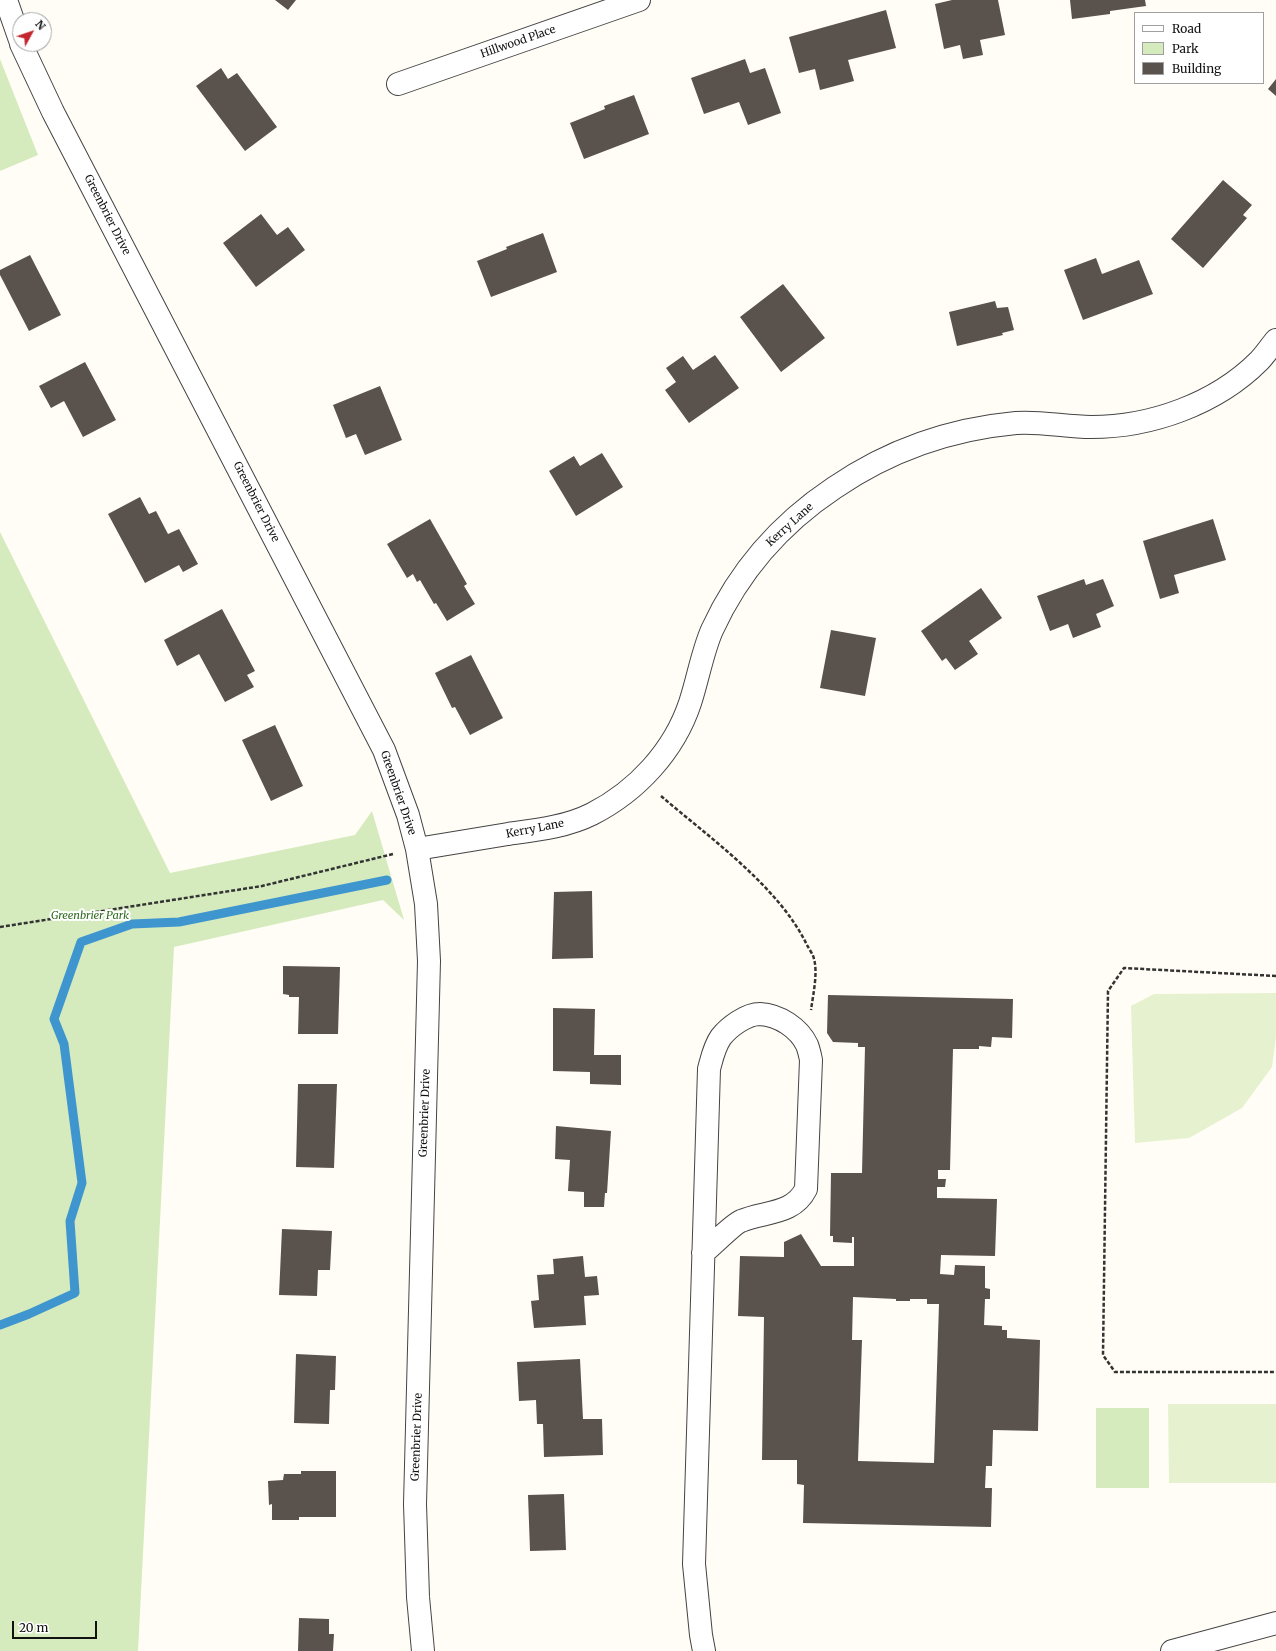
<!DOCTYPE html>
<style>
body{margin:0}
#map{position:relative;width:1276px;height:1651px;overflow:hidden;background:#fffdf5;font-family:Merriweather,serif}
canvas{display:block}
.legend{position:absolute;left:1134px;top:12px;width:130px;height:72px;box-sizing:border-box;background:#fff;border:1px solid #a0a0a0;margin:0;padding:5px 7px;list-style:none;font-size:12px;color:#111}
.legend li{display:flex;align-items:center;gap:8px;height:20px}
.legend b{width:20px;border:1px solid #a0a0a0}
.north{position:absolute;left:12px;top:12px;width:40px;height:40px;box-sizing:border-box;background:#fff;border:1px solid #a0a0a0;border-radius:50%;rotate:50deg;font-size:11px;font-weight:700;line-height:16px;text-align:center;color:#111}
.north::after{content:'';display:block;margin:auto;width:14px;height:18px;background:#c4262e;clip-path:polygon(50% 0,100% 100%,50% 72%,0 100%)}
.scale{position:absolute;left:12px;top:1621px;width:85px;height:18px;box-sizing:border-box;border:2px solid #111;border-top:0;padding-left:5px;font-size:12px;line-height:14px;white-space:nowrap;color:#111;-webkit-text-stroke:3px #fff;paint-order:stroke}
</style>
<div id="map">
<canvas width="1276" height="1651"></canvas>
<ul class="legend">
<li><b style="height:5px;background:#fff"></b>Road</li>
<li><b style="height:11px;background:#d5ebbd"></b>Park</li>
<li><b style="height:11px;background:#5a524d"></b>Building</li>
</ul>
<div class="north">N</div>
<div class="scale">20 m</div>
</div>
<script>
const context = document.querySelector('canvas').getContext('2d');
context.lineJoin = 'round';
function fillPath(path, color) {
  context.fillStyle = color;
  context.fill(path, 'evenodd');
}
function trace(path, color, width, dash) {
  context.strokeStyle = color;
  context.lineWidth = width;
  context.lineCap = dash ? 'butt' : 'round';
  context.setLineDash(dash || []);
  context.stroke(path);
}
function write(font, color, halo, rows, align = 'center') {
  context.font = font + ' Merriweather,serif';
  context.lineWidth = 4;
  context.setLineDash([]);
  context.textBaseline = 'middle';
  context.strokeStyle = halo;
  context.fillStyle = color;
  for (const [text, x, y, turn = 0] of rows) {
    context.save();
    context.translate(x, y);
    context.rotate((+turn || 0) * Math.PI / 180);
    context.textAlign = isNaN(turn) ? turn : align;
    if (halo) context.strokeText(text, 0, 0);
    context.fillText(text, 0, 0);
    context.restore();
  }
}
const green = new Path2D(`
 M0,59L38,155L0,171Z
 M0,532L170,873L355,835L372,811L404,920L383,900L174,947L138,1651H0Z
 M1096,1408H1149V1488H1096Z`);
const pitch = new Path2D(`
 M1276,993V1037L1272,1067L1242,1108L1189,1138L1135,1143L1131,1006L1154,994Z
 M1168,1404H1276V1483H1169Z`);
const stream = new Path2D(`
 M0,1325L29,1314L75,1293L70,1221L82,1183L64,1044L54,1019L81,942L132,924L179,922L387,880`);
const building = new Path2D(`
 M275,0H296L288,10Z
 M952,0H998L1005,35L980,40L983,55L963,59L960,45L944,49L935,4Z
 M1070,0H1145L1146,6L1110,11V14L1072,19Z
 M886,10L896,48L848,60L854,81L820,90L815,69L799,73L789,37Z
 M745,59L750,73L765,68L781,113L748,125L739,102L704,114L691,78Z
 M221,68L228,79L237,73L277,127L245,151L196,86Z
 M1276,79V96L1268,89Z
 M634,95L649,134L584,159L570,123L605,109L604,106Z
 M1223,180L1252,205L1243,215L1247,218L1203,268L1171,239Z
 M261,214L277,235L288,227L305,250L256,287L223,243Z
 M543,233L557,272L491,297L477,261L507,249L506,247Z
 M30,255L61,315L29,331L0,275V270Z
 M1096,258L1102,274L1139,260L1153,294L1083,320L1064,270Z
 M783,284L825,338L781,372L740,317Z
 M995,301L997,308L1008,307L1014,330L1002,333L1003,335L957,346L949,312Z
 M715,355L739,388L689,423L665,390L676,382L666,368L683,356L693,370Z
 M85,362L116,420L83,437L64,401L51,408L39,386Z
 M380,386L402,440L365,455L356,434L346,438L333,405Z
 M602,453L623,487L576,516L549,471L574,456L580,466Z
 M140,497L149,514L156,511L168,534L179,529L198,564L183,572L179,565L145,583L108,514Z
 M430,519L467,584L464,586L475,604L447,621L436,603L434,604L420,580L417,582L413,574L407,578L387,544Z
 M1213,519L1226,560L1174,575L1179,593L1160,599L1143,541Z
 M1084,579L1086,585L1103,579L1114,606L1096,614L1101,627L1073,638L1068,624L1050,631L1037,596Z
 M981,588L1002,618L969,641L978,654L955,670L946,658L942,661L921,631Z
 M222,609L255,671L247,675L254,687L225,702L199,654L177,666L164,640Z
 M831,630L876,638L865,696L820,688Z
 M471,655L503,718L470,735L455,707L452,708L435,673Z
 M275,725L303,786L271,801L242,740Z
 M592,891L593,958L552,959L554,892Z
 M283,966L340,967L338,1034H298L299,997H289V995L283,994Z
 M828,995L1013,999L1012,1038L992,1037L991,1047L979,1046V1049H953L950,1170H938V1179H946L945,1187H937V1198L997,1199L995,1256L941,1255L940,1274L954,1275L955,1265L985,1266V1288L990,1289V1299H985L984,1325L1002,1326V1330H1007V1338L1040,1340L1038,1431L993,1430L992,1466H986L985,1488H992L991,1527L803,1523L804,1485L797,1484V1460H762L764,1317L738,1316L740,1256L784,1257V1242L801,1234L821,1266H854V1237H852V1243L833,1242V1236H830L831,1173H862L865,1047H858V1043L833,1042L827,1033ZM853,1297L896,1299V1301H910V1299H927V1304H939L934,1463L858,1461L862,1340H852Z
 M553,1008L595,1009L594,1055H621V1085L590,1084V1072L553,1071Z
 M298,1084H337L334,1168L296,1167Z
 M556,1126L611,1131L607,1193H605L604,1207H584V1192L568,1191L570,1160L555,1159Z
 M282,1229L332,1231L330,1270H318L317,1296L279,1295Z
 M583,1256L585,1277L597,1276L599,1295L584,1296L586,1325L534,1328L531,1301L539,1300L537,1275L554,1274L553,1259Z
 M296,1354L336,1356L335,1390H330L329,1424L294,1423Z
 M580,1359L583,1419H602L603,1455L544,1457L543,1424H537L536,1400L519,1401L517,1362Z
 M301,1471H336V1517H299V1520H272V1504L269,1505L268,1481L283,1480L284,1474H301Z
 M564,1494L566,1550L530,1551L528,1495Z
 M299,1618L329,1619V1634H334L333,1651H298Z`);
const path = new Path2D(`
 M661,796C710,838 779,887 807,945C809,949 813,954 814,959C818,973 813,995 811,1010
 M0,927L262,886L393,854
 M1276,976L1124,968L1108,991L1103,1355L1115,1372H1276`);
const minor = new Path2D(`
 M6,0L20,40
 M21,44L53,112L384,750L408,815L417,849L426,904L429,961L415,1504L418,1597L423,1651
 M398,84L639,0
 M417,849C448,844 478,839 508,834C537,830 566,827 592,814C637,791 674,751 690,703C698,679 702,653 712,630C739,571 780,524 834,488C888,451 950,429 1016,423C1040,421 1066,427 1091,427C1151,427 1216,404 1259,361C1265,355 1270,347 1276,340
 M703,1253C711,1247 733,1224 741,1221C765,1211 793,1215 806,1189L811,1060C810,1055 809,1050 807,1045C799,1028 779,1015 760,1014C746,1014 729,1027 721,1037C714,1047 712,1058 709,1069L694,1564L701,1635L704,1651
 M1172,1651L1276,1623`);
const streetNames = [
 ["Hillwood Place",518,42,-19],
 ["Greenbrier Drive",107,215,63],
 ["Greenbrier Drive",256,502,63],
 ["Kerry Lane",790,525,-42],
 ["Greenbrier Drive",398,793,71],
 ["Kerry Lane",535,829,-11],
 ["Greenbrier Drive",425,1113,-88],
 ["Greenbrier Drive",417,1437,-88]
];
const parkNames = [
 ["Greenbrier Park",90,916]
];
fillPath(green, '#d5ebbd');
fillPath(pitch, '#e6f2cf');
trace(stream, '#3f96cf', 9);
fillPath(building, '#5a524d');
trace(minor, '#444', 24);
trace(path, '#333', 2.5, [4, 2]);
trace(minor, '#fff', 22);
write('11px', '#111', '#fff', streetNames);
write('italic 11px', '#2f6b1f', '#fff', parkNames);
</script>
